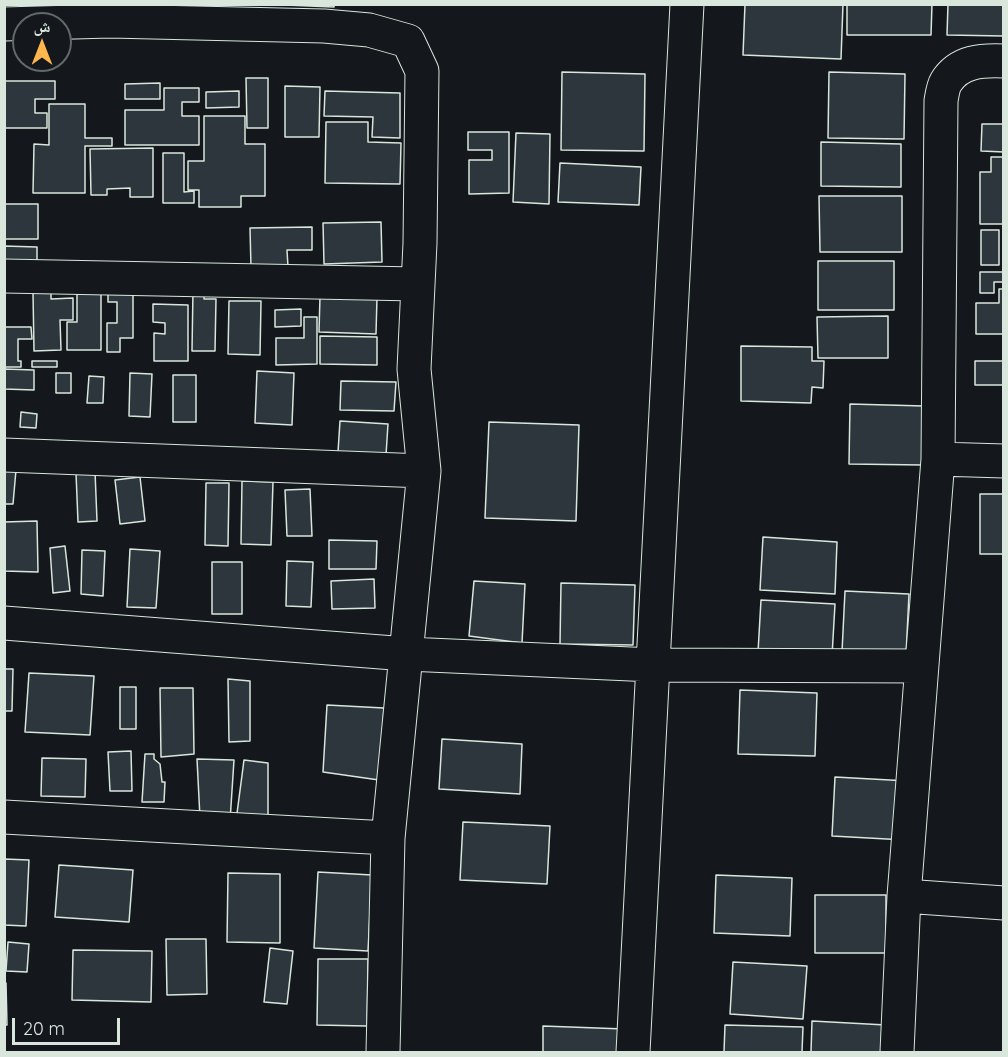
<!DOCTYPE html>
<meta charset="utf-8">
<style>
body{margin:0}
#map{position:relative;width:1008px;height:1057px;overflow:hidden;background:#14181c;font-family:Quicksand,"Noto Naskh Arabic",sans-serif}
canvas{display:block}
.frame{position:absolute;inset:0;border:6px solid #d8e6dc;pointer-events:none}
.north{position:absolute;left:12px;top:12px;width:60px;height:60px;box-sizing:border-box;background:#14181c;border:2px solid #626a69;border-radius:50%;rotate:0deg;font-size:16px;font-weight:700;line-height:24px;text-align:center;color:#d8e6dc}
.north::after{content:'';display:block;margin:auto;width:21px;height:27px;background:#ffb74d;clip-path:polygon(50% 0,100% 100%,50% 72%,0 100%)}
.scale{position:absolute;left:12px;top:1018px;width:108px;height:27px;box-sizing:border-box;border:3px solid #d8e6dc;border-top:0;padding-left:8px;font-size:18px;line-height:21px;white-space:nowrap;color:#d8e6dc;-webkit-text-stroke:4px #14181c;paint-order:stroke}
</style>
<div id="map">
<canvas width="1008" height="1057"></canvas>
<div class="frame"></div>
<div class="north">ش</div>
<div class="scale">20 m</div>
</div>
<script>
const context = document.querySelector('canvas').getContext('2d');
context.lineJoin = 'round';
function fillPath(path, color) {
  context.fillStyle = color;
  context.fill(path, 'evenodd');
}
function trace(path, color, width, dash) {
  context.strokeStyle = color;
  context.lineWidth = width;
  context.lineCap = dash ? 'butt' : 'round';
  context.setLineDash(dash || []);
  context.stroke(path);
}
const building = new Path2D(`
 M144,4H209V9L144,8Z
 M260,4H334V7Z
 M745,4H843L841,59L743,55Z
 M847,4H932L931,35H847Z
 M948,4H1004V36L947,35Z
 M562,72L645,74L644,151L561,150Z
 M829,72L905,74L904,139L828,138Z
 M246,78H268V128H247Z
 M4,81H55V99H35V113H47V128H4Z
 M160,83V99H125V84Z
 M285,86L320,87L319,137H285Z
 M164,88H199V102H182V116H199V145H125V110H164Z
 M239,91V107L206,108V92Z
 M325,91L400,93V138L372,137L373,117L324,116Z
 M49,104H85V138H112V146H85V193H33L34,144L49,145Z
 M204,116H245V144H265V196H241V207H199V190H188V161H204Z
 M326,122H368V142L401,143L400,184L325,183Z
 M982,124H1004V152L981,151Z
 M468,132H509V193L469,194V160H492V150H468Z
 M516,133L550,134L549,204L513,202Z
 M821,142L901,144V187L821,186Z
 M153,148V197H130V188L107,189V195H91L90,149Z
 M163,153H184V192L194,191V203H163Z
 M991,157H1004V224H980V172H991Z
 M560,163L641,167L639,205L558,202Z
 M819,196H902V252H820Z
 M4,204H38V239H4Z
 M381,222L382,262L324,264L323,223Z
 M312,227V250H287L288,267L251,268L250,228Z
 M981,230H999V265H981Z
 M4,246L37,247V269L4,268Z
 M818,261H894V310H818Z
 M980,272H1004V282H994V293H980Z
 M193,289L204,290V299H216L215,351H192Z
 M999,289H1004V334H976V303H999Z
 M33,293H51V299L73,298V320H60L61,350L34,351Z
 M108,293H133V338H120V352H107V323H117V302H108Z
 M77,294H101V350H67V322H77Z
 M320,296L377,297L376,334L319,332Z
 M229,301H261L260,355L228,354Z
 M153,304L188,305V361H154V333L165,334V323L153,322Z
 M301,309V326L275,327V310Z
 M888,316V358H818L817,317Z
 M304,317H317V364L276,365V338H304Z
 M4,327H31L32,339H18V361H21V367H4Z
 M320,336L377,337V365L320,364Z
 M741,346L812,347V361H824L823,388L812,387L811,403L741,401Z
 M32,361H57V367H32Z
 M975,361H1004V385H975Z
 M4,369L34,370V390L4,389Z
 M257,371L294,373L292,425L255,423Z
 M56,373H71V393H56Z
 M130,373L152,374L150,417L129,416Z
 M173,375H196V422H173Z
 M89,376L104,377L103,403H87Z
 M341,381L396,382L394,411L340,410Z
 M850,404L924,406L923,465L849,464Z
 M21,412L37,414L36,428L20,427Z
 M340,421L388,424L386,455L338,452Z
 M489,422L579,425L576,521L485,518Z
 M4,469L16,470L13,504H4Z
 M95,471L97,521L78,522L76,473Z
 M140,477L145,521L120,524L115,480Z
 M242,481L273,482L271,545L241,544Z
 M206,483H229L228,546L205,545Z
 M310,489L312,536H287L285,490Z
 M980,494H1004V554H980Z
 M37,521L38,572L4,571V522Z
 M763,537L837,542L835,594L760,590Z
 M329,540L377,541L376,569H329Z
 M65,546L70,591L53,593L50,548Z
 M130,549L160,551L156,608L127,607Z
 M82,550L105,551L103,596L81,594Z
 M287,561L313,562L311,607L286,606Z
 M212,562H242V614H212Z
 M374,579L375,608L332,609L331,581Z
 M474,581L525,584L522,643L469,636Z
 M561,583L635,585L633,645L560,644Z
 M845,591L909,594L906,655L842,652Z
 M761,600L835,604L832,656L758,652Z
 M4,669H13L12,711H4Z
 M29,673L94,676L90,735L25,732Z
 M228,679L250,681V741L229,742Z
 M120,687H136V729H120Z
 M160,688H193L194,754L161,757Z
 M740,690L817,693L815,756L738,754Z
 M327,705L384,708L379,780L323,772Z
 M442,739L522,744L520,794L439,789Z
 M131,751L132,791H110L108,752Z
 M145,754H154V759L160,764L162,782H165L164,802H142Z
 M42,758L86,759L85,797L41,796Z
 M197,759L234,760L230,821L200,818Z
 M244,760L268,763V823L236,821Z
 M835,777L908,781L905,840L832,836Z
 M463,822L550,826L547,884L460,880Z
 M4,859L29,860L26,926L4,925Z
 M59,865L133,870L129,922L55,917Z
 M318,872L372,875L368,951L314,948Z
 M228,873L280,874V943L227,942Z
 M716,875L792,878L790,936L714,933Z
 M815,895H886V953H815Z
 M166,939H206L207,994L167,995Z
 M8,942L29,944L27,972L6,971Z
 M270,948L293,951L287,1004L264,1002Z
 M73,950L152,951L151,1002L72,1000Z
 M318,959H368L367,1026L317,1025Z
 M733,962L807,966L803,1019L730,1014Z
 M4,983H6L7,1025H4Z
 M812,1021L886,1025L885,1052H811Z
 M725,1025L803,1027L802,1052H724Z
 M543,1026L624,1029V1052H543Z`);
const minor = new Path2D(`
 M4,24L110,21L324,26L369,30L408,41L422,71L420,243L414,369L424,471L388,838L383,1052
 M4,276L417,284
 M4,455L424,471
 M938,459L1004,461
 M4,623L407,654L653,665L921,666
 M4,817L388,838
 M904,896L1004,903
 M633,1052L687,4
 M897,1052L904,896L938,459L941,101C942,95 943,87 946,82C959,61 982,60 1004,61`);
fillPath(building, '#2c363c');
trace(building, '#d8e6dc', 1.5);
trace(minor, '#d8e6dc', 35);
trace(minor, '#14181c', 33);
</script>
